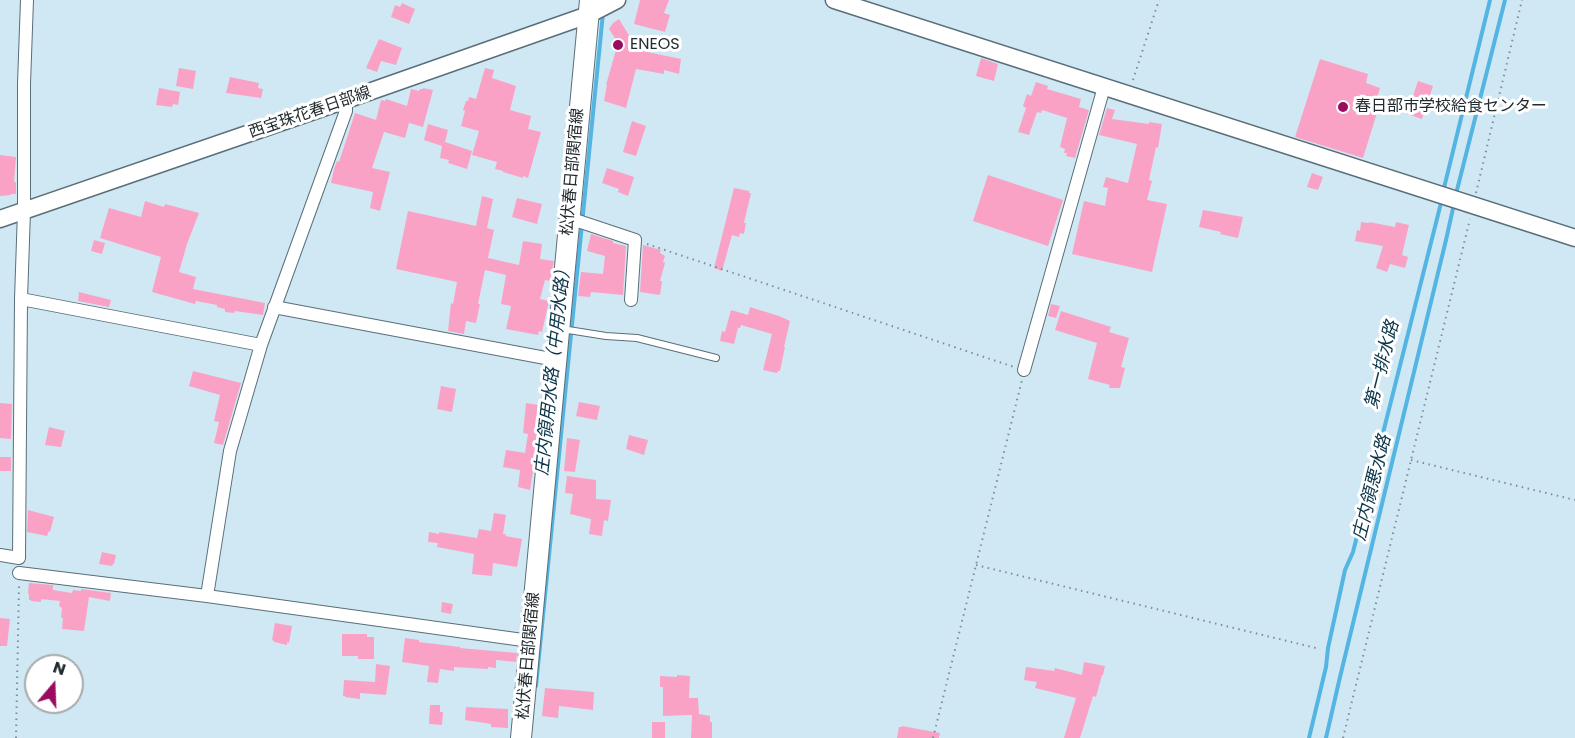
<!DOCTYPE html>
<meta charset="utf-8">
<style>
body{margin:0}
#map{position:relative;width:1575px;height:738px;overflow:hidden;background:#d0e8f4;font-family:Poppins,sans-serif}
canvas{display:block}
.north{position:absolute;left:24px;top:654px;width:60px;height:60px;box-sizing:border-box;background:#fff;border:2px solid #a7aaac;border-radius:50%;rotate:19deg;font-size:16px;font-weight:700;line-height:24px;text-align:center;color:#222b2f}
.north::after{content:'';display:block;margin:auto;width:21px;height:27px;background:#9a0d5e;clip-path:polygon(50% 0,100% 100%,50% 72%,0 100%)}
</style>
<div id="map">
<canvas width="1575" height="738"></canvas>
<div class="north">N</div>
</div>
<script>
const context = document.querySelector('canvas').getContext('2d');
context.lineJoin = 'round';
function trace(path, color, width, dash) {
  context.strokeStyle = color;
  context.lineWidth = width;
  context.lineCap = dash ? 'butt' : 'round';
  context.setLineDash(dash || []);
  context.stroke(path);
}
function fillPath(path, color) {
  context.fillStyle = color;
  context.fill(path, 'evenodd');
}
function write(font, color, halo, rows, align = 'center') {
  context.font = font + ' Poppins,"Noto Sans JP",sans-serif';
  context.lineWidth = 6;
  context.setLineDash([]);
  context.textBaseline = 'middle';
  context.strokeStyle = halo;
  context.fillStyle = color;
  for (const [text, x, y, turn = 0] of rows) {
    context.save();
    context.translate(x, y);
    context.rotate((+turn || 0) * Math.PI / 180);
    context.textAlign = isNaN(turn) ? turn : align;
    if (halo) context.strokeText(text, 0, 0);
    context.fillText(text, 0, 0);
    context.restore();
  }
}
const stream = new Path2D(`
 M1443,192L1490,0
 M1456,194L1505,0
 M536,686L603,13
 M1309,738L1326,667L1328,648L1345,570L1353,552L1442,199
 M1326,738L1340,677L1446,240L1454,204`);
const building = new Path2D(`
 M640,0H669L664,13L670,15L665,32L634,24Z
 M402,3L415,9L409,24L391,17L395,5L400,7Z
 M619,19L630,37L628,48L681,59L679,74L664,70V74L636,69L626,108L604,101L607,85H606L618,43L609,29L613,23Z
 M379,39L402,48L396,65L381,61L377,72L366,68Z
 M981,58L998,64L994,81L976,76Z
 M1320,59L1368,74L1366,83L1380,88L1376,101L1383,103L1379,114L1377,113L1363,158L1295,137Z
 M179,68L196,71L193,89L176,86Z
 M485,68L494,70L492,78L516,86L510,110L531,116L528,129L541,132L528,178L523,176V178L503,172V171L495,169L497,162L472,155L479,131L461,126L465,111L463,110L466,101H468L469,97L476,99Z
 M230,77L259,83L258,88L263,89L261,98L226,93Z
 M1418,81L1433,86L1422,119L1407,114Z
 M1036,82L1048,86L1047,89L1081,99L1079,107L1089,110L1075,158L1066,156L1067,153H1064L1065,149L1060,147L1067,118L1042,110L1041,113L1037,112L1029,135L1018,132L1026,108L1023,106L1027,94L1031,96Z
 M159,88L180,92L178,105L173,104L172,107L156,105Z
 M423,88L433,90L423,127L409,123L405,138L384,132L372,168L390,172L380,211L370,208L373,192L331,183L334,169L337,161L339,162L355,113L376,120L381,100L385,101L386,99L407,106L411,89L419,91L420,89H423Z
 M1107,108L1115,110L1112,119L1149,124V122L1162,124L1158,148L1156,147L1149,180L1152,181L1147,200L1167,204L1152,272L1072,254L1084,201L1105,206L1108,188L1103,187L1106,177L1128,183L1137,144L1099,135Z
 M632,121L646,126L636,156L623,152Z
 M428,124L448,130L445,142L472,151L467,169L448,163L449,160L440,158L442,146L424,140Z
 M0,155L16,157L14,182H16V194H11V195L0,196Z
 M607,168L634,177L628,196L618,192L619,189L602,183Z
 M1312,173L1323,177L1318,190L1307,187Z
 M988,175L1063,200L1048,246L973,221Z
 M734,188L749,191V193H751L744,223H746L744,234L740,233L739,237L732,235L722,271L714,268Z
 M482,196L493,199L487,228L494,230L488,258L519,265L523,241L542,244L540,259L554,261L550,281L545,280L540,299L549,301L542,332L539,331L538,335L506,329L511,306L501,304L506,275L485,270L478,304H480L476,323L466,321L464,334L448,331L451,303L453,304L457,282L396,269L408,211L476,226Z
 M517,198L542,204L537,224L512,217Z
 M145,201L164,207L165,204L199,213L187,244L179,272L196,277L193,289L265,303L263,315L235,311L234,313L225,312V309L217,307V305L196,301L195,304L152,292L161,257L100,238L109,208L141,217Z
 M1203,210L1243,217L1238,238L1220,234L1221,232L1199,227Z
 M1361,222L1369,223V222L1395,227L1396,222L1409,225L1402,255L1408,257L1405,268L1390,264L1387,272L1376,268L1383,246L1355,241L1357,230L1360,231Z
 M591,234L613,241V243L626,246L623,295L591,292L590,297L578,296L581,272L603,274L605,256L587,251Z
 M94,240L105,243L102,254L91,251Z
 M643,245L661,250L660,253L665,256L663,262L665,263L660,281H662L660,295L640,292Z
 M79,292L111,300L109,307L78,301Z
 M1051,304L1060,306L1056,318L1048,316Z
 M750,307L779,316L790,321L784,347H785L780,371H778L777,373L763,370L772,334L741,325L740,328H738L734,344L720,341L722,331L725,332L731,310L748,315Z
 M1061,311L1111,327L1109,332L1129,338L1121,367L1125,368L1120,388H1109L1110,385L1088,379L1097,343L1055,330Z
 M193,371L241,383L223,445L214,443L219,422L214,421L220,395L189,386Z
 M441,386L456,389L452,412L437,409Z
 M579,402L600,406L597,420L576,416Z
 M0,403L12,404L11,439L0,438Z
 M526,403L539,405L536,453L530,490L518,487L520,470L503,467L506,450L525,453L528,434L523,433Z
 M49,427L65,431L61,447L45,445Z
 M629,435L648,440L644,455L626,449Z
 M567,438L580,440L575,472L564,471Z
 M0,457H11V471H0Z
 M567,476L596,480V499L611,500L608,521L604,520L602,536L589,534L591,519L570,514L573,494L565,493Z
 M28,510L54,517L50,532L49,531L47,536L27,532Z
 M494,513L506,515L503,534H506L505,536L522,539L517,567L493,563L492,576L472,574L474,554L437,547L438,543L428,542L429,532L439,534V532L477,538L479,529L491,531Z
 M102,552L116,555L114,564H113L112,566L99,564Z
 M29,583L53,585V590L72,593L73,590L81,591V589L111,593L110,601L89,597L84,631L62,629L63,618H61L62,608L59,606L60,601L41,599V602L31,601V600H29V594L28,593Z
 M442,602L453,604L451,614L441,612Z
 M0,618L10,619L7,646H0Z
 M275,623L292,626L289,643L287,642V645L274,642V641L272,640Z
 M342,634H367V637H374V659H358V656H342Z
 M405,638L419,640V642L460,647V648L517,653L516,662L496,660V668L488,667V669L454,667V671L440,669L438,683L427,682L429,666L402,662Z
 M1084,662L1105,666L1103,675H1102L1096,697L1093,696L1080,738H1064L1076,698L1035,688L1037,682L1024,680L1026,667L1054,671L1055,668L1082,675Z
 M376,664L390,666L386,695L360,693V699L345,697V696H343L344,680L375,682Z
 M677,675L690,676L689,698H698L699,714L710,716V722H712V738H691L692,715L663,716V687H660V676L677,677Z
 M545,688L594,692L593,710L559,706L558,718L542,716Z
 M430,705H440V712H443L442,725L429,724Z
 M466,707L508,709V728L491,727V724L465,720Z
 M652,722H665V738H652Z
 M902,726L940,733L939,738H897L899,727H902Z`);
const path = new Path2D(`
 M1133,80L1159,0
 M1476,193L1522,0
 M647,244L1014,367
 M1411,460L1575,500
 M976,565L1320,649
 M16,738L19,585
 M933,738L1022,380
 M1343,738L1470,219`);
const lane = new Path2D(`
 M562,329L606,336L637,338L716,358`);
const street = new Path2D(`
 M569,218L635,240L631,300
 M21,299L261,345
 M274,307L556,360
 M1024,370L1104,87
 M0,555L19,558L21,299L24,211V84L27,0
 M19,573L207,596L530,641
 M207,596L230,451L261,345L346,111V100`);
const secondary = new Path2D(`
 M834,0L1575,238
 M0,219L346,100L588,15L617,0`);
const primary = new Path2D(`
 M521,738L590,0`);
const markers = [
 [618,45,6,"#9a0d5e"],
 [1343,107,6,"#9a0d5e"]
];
const poiNames = [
 ["ENEOS",630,45],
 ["春日部市学校給食センター",1355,107]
];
const streetNames = [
 ["西宝珠花春日部線",310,113,-19],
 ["松伏春日部関宿線",573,172,-85],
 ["松伏春日部関宿線",529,656,-85]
];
const waterNames = [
 ["第一排水路",1383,365,-76],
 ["庄内領用水路（中用水路）",554,368,-84],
 ["庄内領悪水路",1373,488,-76]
];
trace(stream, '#54b5e2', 4);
fillPath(building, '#faa2c6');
trace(lane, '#596e78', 8);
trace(street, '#596e78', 14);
trace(secondary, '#596e78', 19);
trace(primary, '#596e78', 22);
trace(path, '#7c8d95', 2, [1.5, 4.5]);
trace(lane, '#fff', 6);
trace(street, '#fff', 12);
trace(secondary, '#fff', 16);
trace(primary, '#fff', 20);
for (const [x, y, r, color] of markers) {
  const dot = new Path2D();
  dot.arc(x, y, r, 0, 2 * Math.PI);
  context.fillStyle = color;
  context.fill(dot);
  trace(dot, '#fff', 2);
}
write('16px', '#222b2f', '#fff', poiNames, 'left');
write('16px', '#222b2f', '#fff', streetNames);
write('italic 18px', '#0a3649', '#fff', waterNames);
</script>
